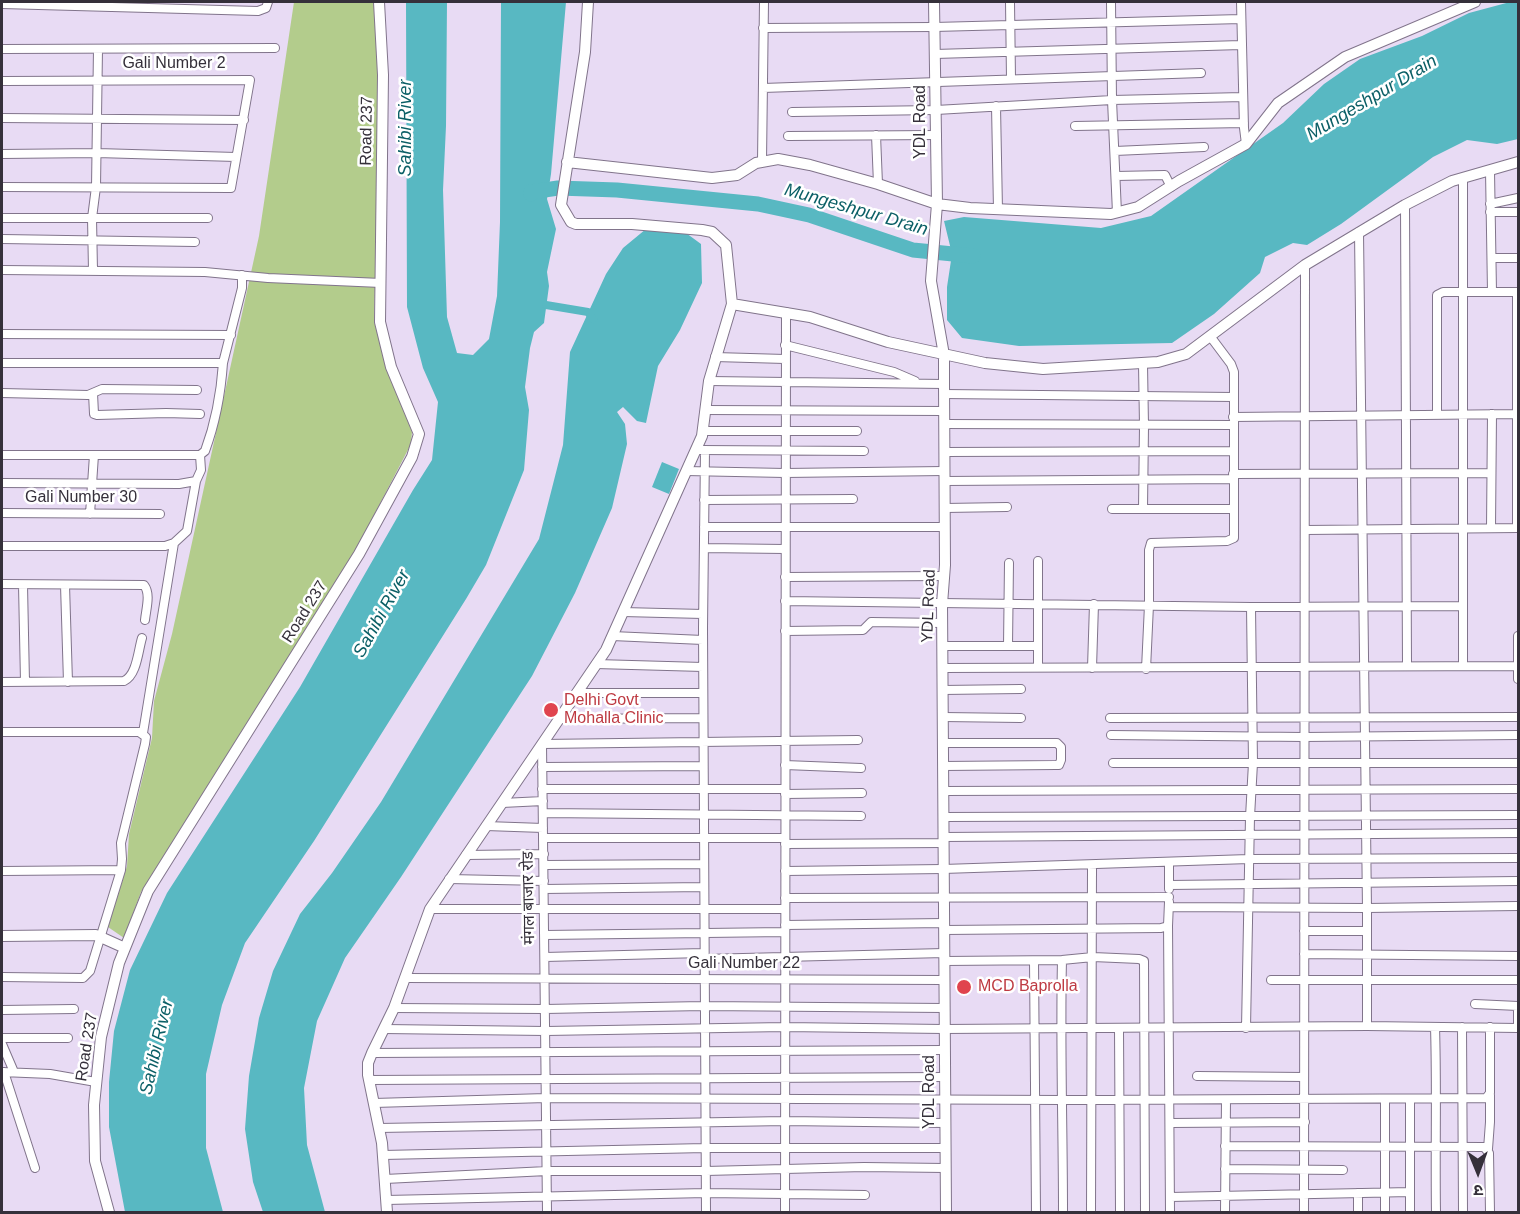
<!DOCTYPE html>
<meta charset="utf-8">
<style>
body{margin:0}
#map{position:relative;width:1520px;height:1214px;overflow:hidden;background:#e8dbf4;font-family:Arial,"Noto Sans Devanagari",sans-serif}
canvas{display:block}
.frame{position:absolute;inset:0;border:3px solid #35303a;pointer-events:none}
.north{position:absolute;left:1448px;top:1142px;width:60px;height:60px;-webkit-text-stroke:4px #fff;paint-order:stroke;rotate:179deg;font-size:16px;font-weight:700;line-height:24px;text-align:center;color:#35303a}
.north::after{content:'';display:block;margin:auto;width:21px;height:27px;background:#35303a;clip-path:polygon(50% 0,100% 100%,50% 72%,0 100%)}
</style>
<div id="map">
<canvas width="1520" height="1214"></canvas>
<div class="frame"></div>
<div class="north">उ</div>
</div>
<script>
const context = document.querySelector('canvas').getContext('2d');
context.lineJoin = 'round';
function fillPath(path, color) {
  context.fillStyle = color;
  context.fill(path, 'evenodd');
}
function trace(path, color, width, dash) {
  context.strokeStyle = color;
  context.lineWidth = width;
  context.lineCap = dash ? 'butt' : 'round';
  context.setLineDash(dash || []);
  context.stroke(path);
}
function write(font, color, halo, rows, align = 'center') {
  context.font = font + ' Arial,"Noto Sans Devanagari",sans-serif';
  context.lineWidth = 5;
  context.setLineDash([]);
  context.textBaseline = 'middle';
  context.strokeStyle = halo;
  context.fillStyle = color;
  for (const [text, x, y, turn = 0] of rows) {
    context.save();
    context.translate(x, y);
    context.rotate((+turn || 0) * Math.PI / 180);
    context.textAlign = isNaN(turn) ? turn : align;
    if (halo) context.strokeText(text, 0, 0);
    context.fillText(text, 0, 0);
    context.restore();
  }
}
const green = new Path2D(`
 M294,2H377L381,79L374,321L384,359L412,432L411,444L359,544L141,892L124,938L108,927L127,866L129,834L152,738L154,701L172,634L259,236Z`);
const water = new Path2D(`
 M406,2H447L446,126L443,190L447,317L457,353L473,355L489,339L497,296L500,222L501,2H566L551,174L547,199L556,229L547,272L549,286L544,323L534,332L530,348L525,387L529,410L524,470L486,565L466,599L314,841L245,943L222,1005L206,1074V1148L223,1212H125L109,1127V1082L114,1031L130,970L167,893L300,687L413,490L432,460L438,402L423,368L407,307Z
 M1510,2H1518V139L1497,144L1467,140L1433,157L1341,224L1307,245L1293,243L1265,257L1260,273L1214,314L1172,343L1019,346L962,338L947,320V287L952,254L944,221L964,217L1101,228L1151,216L1283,123L1324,84L1360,59L1422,36L1469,13Z
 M646,229L686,233L701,244L702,283L680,330L658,366L646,423L637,421L623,407L617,412L625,424L627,444L612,508L575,593L532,676L401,877L345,958L317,1021L304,1088L307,1145L325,1212H263L253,1182L245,1129L249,1076L259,1018L273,971L300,914L332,873L381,802L539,539L563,445L570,352L606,274L623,248Z
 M662,462L679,469L669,494L652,487Z`);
const canal = new Path2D(`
 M546,305L588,312L593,319`);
const river = new Path2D(`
 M531,194V192L558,188L617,190L758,204L809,215L913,250L973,256`);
const minor = new Path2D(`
 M1010,2L1011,79
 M1111,2L1112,100L1117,213
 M1241,2L1244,128L1246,144
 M2,4L258,11L266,8L268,2
 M763,28L934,27L1241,19
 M2,49L275,48
 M935,54L1241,45
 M2,81L250,80L231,188L2,187
 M763,88L1201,73
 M996,106L998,210
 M792,112L936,110L1112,100L1243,97
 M2,118L244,120
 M1075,126L1244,123
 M876,135L878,184
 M788,136L937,135
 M1115,151L1204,147
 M2,154L97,153L236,157
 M762,161L764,2
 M1490,171L1492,292
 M1116,176L1165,175L1171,187
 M1463,178V666
 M1490,204L1518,198
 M1405,205L1407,666
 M1490,212H1518
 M2,218H208
 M1359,232L1367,908V1026
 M2,239L195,242
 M1492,258H1518
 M2,270L205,272L268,278L381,283
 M93,271L92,218L96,187L98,49
 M1517,292V528
 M2,334L231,335
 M785,345L894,372L915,381
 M715,357L785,359
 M2,363H223L242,288V275
 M1143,364L1144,426L1143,509
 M709,381L944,384
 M2,393L88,395L102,389L197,390
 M93,393L94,414L97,415L166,413L200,414
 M944,394L1234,397
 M705,410L944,411
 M1437,414V295L1443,292H1518
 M1233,417L1518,414
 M944,424L1233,425
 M703,431H857
 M699,450L864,451
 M705,450L703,628L706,1212
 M944,452L1233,451
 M2,455H200
 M686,471L785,473L944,471
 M1233,474L1491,473
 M945,481L1233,479
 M2,483L179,484L196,481L201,470L200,455L205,451C215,424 221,392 223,363
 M704,500L853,499
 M945,508L1007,507
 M1112,509H1233
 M2,513L160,514
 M90,514L94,455
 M704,527H945
 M1491,528L1492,414
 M1305,530L1518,528
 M2,546H165L174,543L187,531L196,481
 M704,548L785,549
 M1038,561V667
 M785,577L944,576
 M2,584L144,585C151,594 146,609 145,620
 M23,585L25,682
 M65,585L68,682
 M785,601L1251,607L1463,606
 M623,612L703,614
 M785,631L863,630L871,622L942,623
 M612,636L703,640
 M1518,636V679
 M942,646H1038
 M1008,646L1009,563
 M596,664L703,667
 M942,668L1518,666
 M1092,668L1094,604
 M1146,669L1149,605V550L1151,543L1227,541L1234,538V372L1231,364L1210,336
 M2,682L124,681C137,675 138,651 142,638
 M942,690L1021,689
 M576,693H703
 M943,717L1021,718
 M1110,718L1518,717
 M559,719L703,718
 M2,732H139L146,737L145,744L121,843L122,859L121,870
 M143,733L174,543
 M1111,735L1304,737L1518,735
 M943,743H1057L1061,747V760L1059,765H1056L943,766
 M1113,763H1518
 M785,765L861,768
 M542,767L703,766
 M542,789H785
 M943,791L1518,789
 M785,794L862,793
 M502,803L543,801
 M543,813L861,816
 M943,817L1518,815
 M486,826L543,828
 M943,837L1518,833
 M543,838H785
 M785,844L943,843
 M466,855L544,854
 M544,865L703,864
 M2,871L121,870L90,971L83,978L2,977
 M785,871L943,869L1249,859L1518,858
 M449,879L544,881
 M1169,885L1518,881
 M544,889L703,887
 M1169,889V862
 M785,898L1169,897
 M1169,907L1367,908L1518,906
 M430,909H785
 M1168,923L1170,1212
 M785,925L944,923
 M944,930L1161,928L1168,926L1169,902
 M1304,931H1367
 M545,935L785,932
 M1304,954L1518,956
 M545,957L703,953
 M703,959L944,953
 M1062,960C1060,1044 1063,1128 1063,1212
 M944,961L1062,960L1093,957L1139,959L1144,961L1145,1212
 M1034,961L1036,1212
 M406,978L944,980
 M1271,980H1518
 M1475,1004L1518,1006
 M394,1008L545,1009L703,1006L944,1008
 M2,1010L74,1009
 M1435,1027C1437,1089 1435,1150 1436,1212
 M1462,1027L1463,1212
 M1119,1028L1120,1212
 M1246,1028L1250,817L1253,763L1251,607
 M1518,1028V1011
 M384,1029L546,1031L784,1027L944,1029L1367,1026L1518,1028
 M2,1038H68
 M2,1044L14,1072
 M372,1053L944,1050
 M2,1072L50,1074L96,1082
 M4,1072L35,1168
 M1197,1076L1304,1077
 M369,1080L945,1077
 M1385,1099V1212
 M374,1103L546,1098L1063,1100L1486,1098L1490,1093V1027
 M1171,1123L1305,1122
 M379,1128L785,1121L945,1123
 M1225,1146L1484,1147L1489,1153L1490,1212
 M1488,1149L1490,1122V1095
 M383,1155L705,1148H945
 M1225,1169L1343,1170
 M385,1179L547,1171H706L864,1167L945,1168
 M1170,1197L1410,1192
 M386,1200L706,1193L865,1195
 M547,1212L542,744L858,740
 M785,1212L786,312
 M1091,1212L1092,865
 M1225,1212L1226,1100
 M1304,1212L1305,265
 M1358,1212V1193
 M1410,1212V1099`);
const tertiary = new Path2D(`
 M934,2L937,204L931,281L944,355V384L945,565L942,604L946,1212
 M567,162L712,178L737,175L756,163L778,159L810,165L878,184L937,204L970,208L1111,214L1138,207L1179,181L1246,144L1278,103L1345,57L1475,2
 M732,304L810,317L888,342L985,363L1043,369L1158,362L1186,354L1305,265L1405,205L1452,181L1518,162
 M2,936L96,935L125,948
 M109,1212L95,1161L94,1105L101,1037L119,963L148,891L359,554L412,457L419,434L391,367L380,322L383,75L379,2
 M387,1212L382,1143L368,1075V1063L372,1053L394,1008L430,909L606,650L702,436L709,381L732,304L726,245L712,232L702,230L632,224H576L571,222L561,205L585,52L588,2`);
const markers = [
 [551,710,8,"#e0444e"],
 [964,987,8,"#e0444e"]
];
const streetNames = [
 ["Gali Number 2",174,64],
 ["YDL Road",921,122,-90],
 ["Road 237",367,131,-89],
 ["Gali Number 30",81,498],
 ["YDL Road",929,606,-88],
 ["Road 237",305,612,-58],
 ["मंगल बाजार रोड",529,898,-91],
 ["Gali Number 22",744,964],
 ["Road 237",87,1047,-81],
 ["YDL Road",930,1092,-90]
];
const healthNames = [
 ["Delhi Govt",564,701],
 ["Mohalla Clinic",564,719],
 ["MCD Baprolla",978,987]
];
const waterNames = [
 ["Mungeshpur Drain",1372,98,-31],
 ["Sahibi River",406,128,-90],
 ["Mungeshpur Drain",856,210,16],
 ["Sahibi River",382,614,-61],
 ["Sahibi River",157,1047,-77]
];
fillPath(green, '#b3cc8c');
fillPath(water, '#58b8c2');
trace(canal, '#58b8c2', 8);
trace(river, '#58b8c2', 15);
trace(minor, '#81748b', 10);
trace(tertiary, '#81748b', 12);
trace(minor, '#fff', 8);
trace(tertiary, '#fff', 10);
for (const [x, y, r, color] of markers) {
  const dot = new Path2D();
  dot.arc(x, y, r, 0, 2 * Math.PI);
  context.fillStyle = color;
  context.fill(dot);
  trace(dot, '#fff', 2);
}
write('16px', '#35303a', '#fff', streetNames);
write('16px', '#be3a42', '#fff', healthNames, 'left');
write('italic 18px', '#0b5f66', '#fff', waterNames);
</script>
